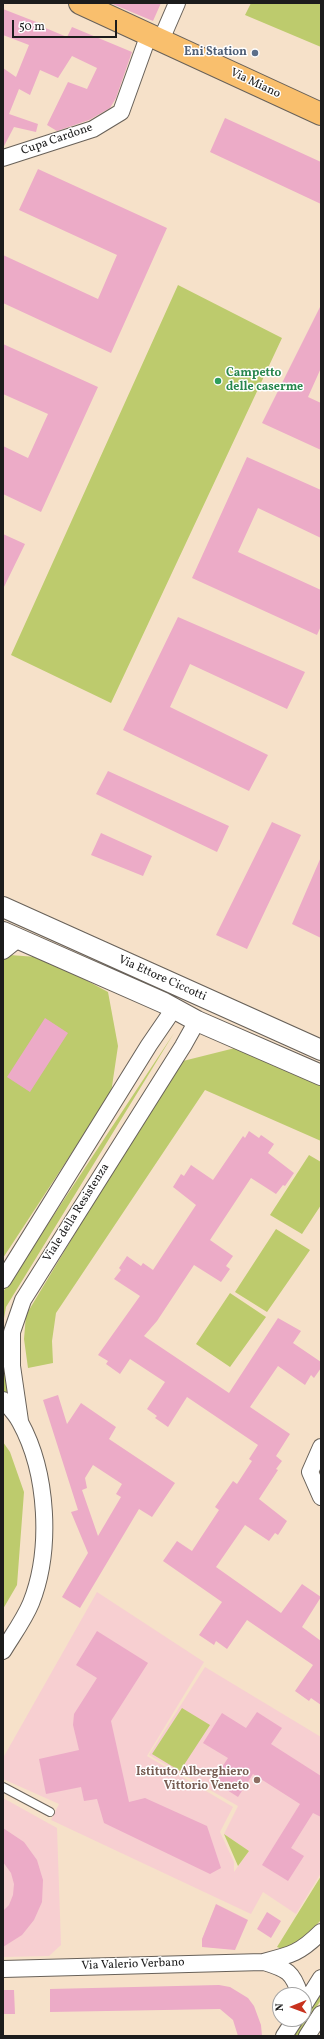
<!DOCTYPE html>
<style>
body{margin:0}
#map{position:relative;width:324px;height:2039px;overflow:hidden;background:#f6e1c9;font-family:Vollkorn,serif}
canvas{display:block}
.frame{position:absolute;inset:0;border:4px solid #1c1c1c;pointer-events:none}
.north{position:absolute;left:272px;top:1987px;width:40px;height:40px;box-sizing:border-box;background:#fff;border:1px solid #a4a4a4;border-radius:50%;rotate:269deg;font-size:11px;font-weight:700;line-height:16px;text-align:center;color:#1c1c1c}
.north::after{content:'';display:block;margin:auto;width:14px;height:18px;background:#c8321e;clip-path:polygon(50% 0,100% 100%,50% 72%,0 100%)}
.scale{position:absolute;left:12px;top:20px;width:105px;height:18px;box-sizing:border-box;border:2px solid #1c1c1c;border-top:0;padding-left:5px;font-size:12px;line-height:14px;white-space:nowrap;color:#1c1c1c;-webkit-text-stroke:3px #fff;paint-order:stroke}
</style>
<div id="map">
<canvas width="324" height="2039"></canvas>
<div class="frame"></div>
<div class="north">N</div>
<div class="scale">50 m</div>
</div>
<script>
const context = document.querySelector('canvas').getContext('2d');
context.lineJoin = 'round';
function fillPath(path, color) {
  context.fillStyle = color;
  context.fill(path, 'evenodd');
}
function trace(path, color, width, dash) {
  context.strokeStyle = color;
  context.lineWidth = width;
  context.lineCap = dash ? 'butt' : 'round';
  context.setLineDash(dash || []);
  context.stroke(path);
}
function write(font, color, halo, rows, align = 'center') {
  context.font = font + ' Vollkorn,serif';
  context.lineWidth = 3;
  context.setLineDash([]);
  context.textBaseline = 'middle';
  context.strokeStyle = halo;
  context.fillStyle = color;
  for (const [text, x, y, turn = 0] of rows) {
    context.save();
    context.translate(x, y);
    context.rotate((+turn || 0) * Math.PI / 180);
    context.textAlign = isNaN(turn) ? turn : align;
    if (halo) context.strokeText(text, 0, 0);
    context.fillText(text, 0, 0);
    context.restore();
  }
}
const built = new Path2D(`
 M97,1592L204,1662L147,1756L233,1807L220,1832L234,1862V1872L249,1851L224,1834L238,1806L149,1755L205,1667L321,1737V1873L296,1914L263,1892L251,1914L51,1820L59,1804L3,1779V1758Z
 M3,1798L57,1828L61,1945L49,1956L3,1957Z`);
const green = new Path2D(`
 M251,3H321V47L245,15Z
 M178,285L282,338L111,703L11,655Z
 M10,955L36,957L82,978L108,992L118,1046L111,1093L3,1258V959Z
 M174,1033L6,1307L3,1324V1292Z
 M239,1047L321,1084V1141L205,1090L56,1313L52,1341L53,1363L28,1368L24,1339L26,1315L172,1072L183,1061Z
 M309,1155L321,1162V1205L302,1234L270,1215Z
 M276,1229L310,1250L267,1312L235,1292Z
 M230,1293L266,1317L230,1367L196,1344Z
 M3,1365L11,1388L8,1394L3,1390Z
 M3,1442L10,1452L24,1492L17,1585L3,1609Z
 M182,1708L210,1725L180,1771L152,1754Z
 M224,1834L249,1851L238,1866Z
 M321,1876V1920L301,1941L282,1949L277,1947Z
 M321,1986V2000L298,2036H289L300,2019H304V2013Z`);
const building = new Path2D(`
 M110,3H161L153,21Z
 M3,9L44,25L43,27L67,37L72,27L132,52L116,98L110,108L89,120L57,131L47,125L68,82L87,89L97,68L72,56L58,78L40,70L30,95L19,89L9,114L38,124L36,132L14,127L3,148V68L16,77L29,45L3,35Z
 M225,118L321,162V204L210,152Z
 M38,169L167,228L111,353L3,303V255L98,299L117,255L19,210Z
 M321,305V368L308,397L321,403V450L262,423Z
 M3,344L98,387L41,512L3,494V446L28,458L48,414L3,394Z
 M247,457L321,490V538L258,508L238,552L321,590V626L317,635L192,578Z
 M3,534L25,544L3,589Z
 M178,617L305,672L287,709L190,664L170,707L268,755L249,791L123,730Z
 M108,771L229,826L217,852L96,794Z
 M272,822L301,835L247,949L216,935Z
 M101,833L152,856L143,876L91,855Z
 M321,857V938L292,924Z
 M45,1018L68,1033L30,1092L7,1077Z
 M249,1131L259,1138L261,1135L274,1144L268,1153L294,1173L285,1186L283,1185L276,1194L251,1178L210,1240L233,1256L226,1266L230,1269L221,1282L194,1265L157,1321L144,1336L229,1393L278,1318L301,1331L293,1343L321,1362V1368L314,1378L311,1375L305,1385L278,1366L250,1407L290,1434L276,1456L282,1461L276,1469L278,1470L259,1499L287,1521L278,1535L275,1533L269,1541L245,1525L216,1567L281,1613L302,1584L321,1597L302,1627L321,1641V1705L311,1698L309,1701L295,1691L313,1665L247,1620L227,1649L216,1641L214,1645L199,1635L222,1602L163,1561L177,1541L192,1551L219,1510L215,1507L233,1481L237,1484L252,1461L249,1459L258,1445L187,1397L168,1427L155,1418L157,1416L147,1409L165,1382L130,1359L120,1374L106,1364L108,1361L98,1355L140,1296L114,1279L121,1270L119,1268L127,1256L141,1266L143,1263L153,1270L196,1205L173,1187L181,1174L184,1176L191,1165L213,1180L243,1136L245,1138Z
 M58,1395L67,1424L81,1403L116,1427L109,1439L175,1483L152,1517L139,1509L80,1608L62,1597L88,1553L71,1512L78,1510L43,1400ZM93,1465L122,1484L116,1494L121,1497L98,1536L82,1490L87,1488L85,1478Z
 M97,1631L148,1663L111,1721L129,1802L145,1798L207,1826L221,1868L210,1874L104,1823L97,1799L84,1801L81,1787L46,1794L39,1759L79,1750L73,1725L74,1714L97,1678L76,1665Z
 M257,1712L282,1728L271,1744L321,1776V1817L313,1813L291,1848L304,1856L288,1881L262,1865L300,1804L253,1774L238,1797L213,1781L228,1758L203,1743L222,1713L246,1728Z
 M3,1828L24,1842L37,1860L43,1880L42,1902L34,1920L22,1935L3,1947V1911L9,1905L13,1895L14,1884L11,1873L3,1862Z
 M216,1904L248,1920L235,1950L202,1947V1939Z
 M267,1912L281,1921L271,1938L257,1929Z
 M219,1985L230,1987L248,1998L254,2006L261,2025L262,2036H238L233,2020L220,2009L50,2012V1989Z
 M3,1990H14L15,2014H3Z`);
const service = new Path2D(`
 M3,1787L50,1812`);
const minor = new Path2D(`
 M161,40L177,3
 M3,158L93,129L121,112L149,34
 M3,951L18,939
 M3,1280L149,1045L173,1010
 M3,1400C9,1407 16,1414 20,1422C48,1473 52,1550 31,1603C24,1620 12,1636 3,1651
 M20,1421L12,1366V1332L23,1300L183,1046L197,1021
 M321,1447L310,1472L321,1497
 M264,1962C287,1969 293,1972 300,1995
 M3,1969L263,1962C291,1955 300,1953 321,1932
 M304,2005L321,1978
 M284,2036L295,2019
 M307,2036L321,2014`);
const tertiary = new Path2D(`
 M3,907L321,1050
 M3,932L164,1003L197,1021L321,1075`);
const primary = new Path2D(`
 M80,3L321,114`);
const markers = [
 [255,53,4,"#5c6f8a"],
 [218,381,4,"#2e9e5b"],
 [257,1780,4,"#8d6e63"]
];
const serviceNames = [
 ["Eni Station",247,53]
];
const streetNames = [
 ["Via Miano",255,84,25],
 ["Cupa Cardone",57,140,-19],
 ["Via Ettore Ciccotti",162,979,24],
 ["Viale della Resistenza",77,1213,-58],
 ["Via Valerio Verbano",133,1965,-2]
];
const leisureNames = [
 ["Campetto",226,374],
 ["delle caserme",226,388]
];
const educationNames = [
 ["Istituto Alberghiero",249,1773],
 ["Vittorio Veneto",249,1787]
];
fillPath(built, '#f7cfd1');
fillPath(green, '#bdcb6d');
fillPath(building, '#ecabc7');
trace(service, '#686159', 10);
trace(minor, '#686159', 18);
trace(tertiary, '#686159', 22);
trace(primary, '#686159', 24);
trace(service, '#fff', 8);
trace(minor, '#fff', 16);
trace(tertiary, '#fff', 20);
trace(primary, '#f9bf6d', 22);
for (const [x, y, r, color] of markers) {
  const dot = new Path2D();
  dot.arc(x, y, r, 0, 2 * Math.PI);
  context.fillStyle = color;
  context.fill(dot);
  trace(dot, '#fff', 1.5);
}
write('bold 12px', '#4e5e75', '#fff', serviceNames, 'right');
write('12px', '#1c1c1c', '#fff', streetNames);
write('bold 12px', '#27864d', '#fff', leisureNames, 'left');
write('bold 12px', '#785e54', '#fff', educationNames, 'right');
</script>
